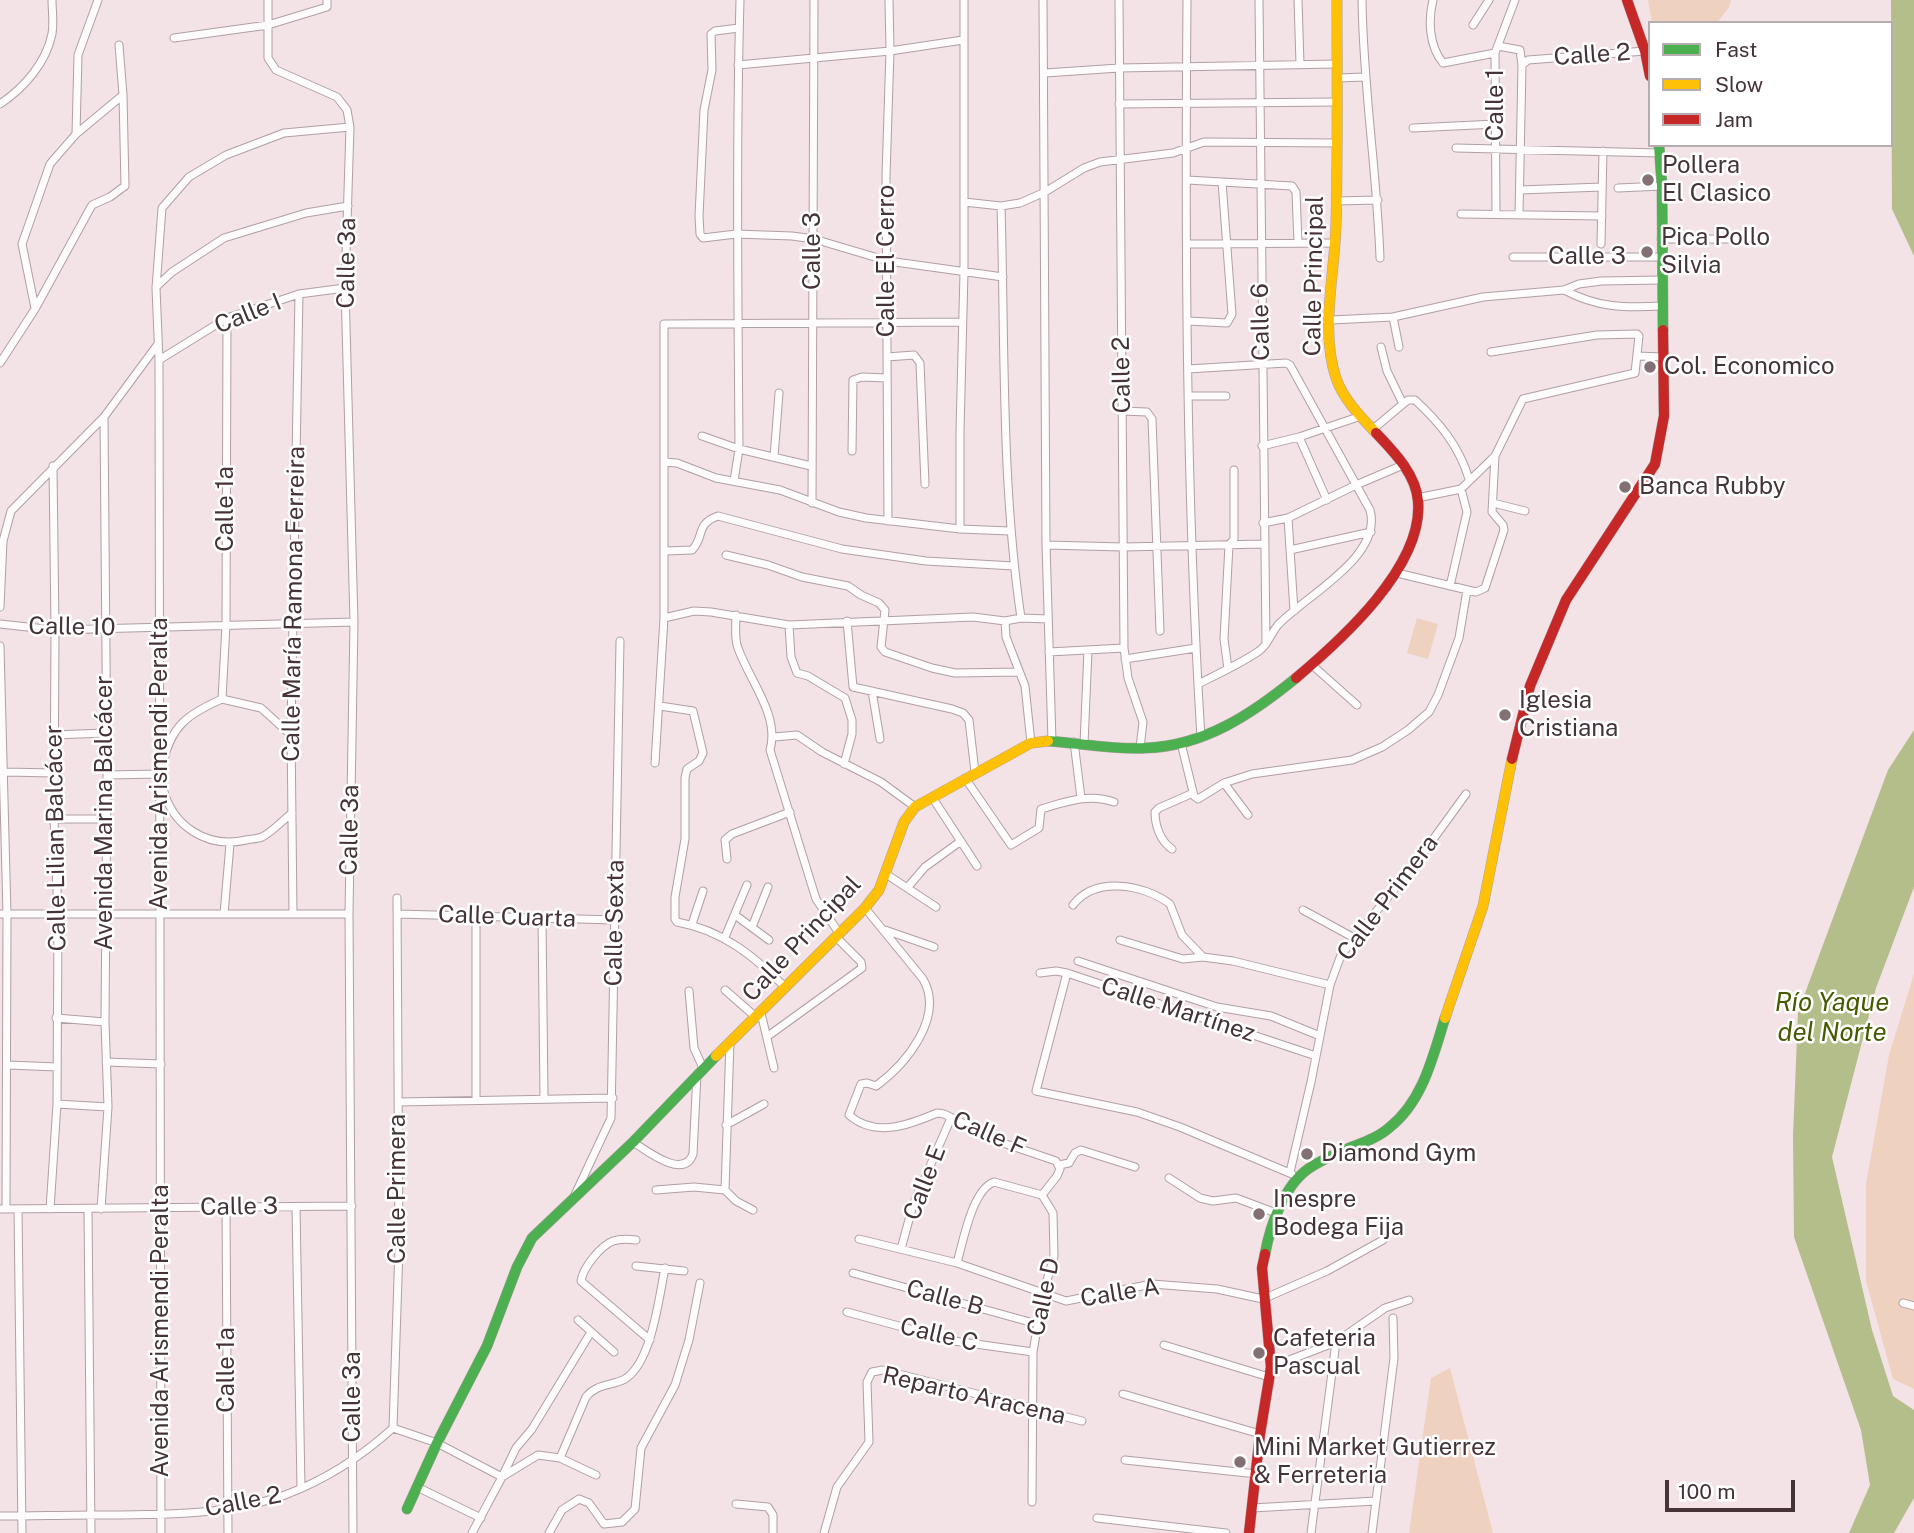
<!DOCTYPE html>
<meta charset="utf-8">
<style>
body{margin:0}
#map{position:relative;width:1914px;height:1533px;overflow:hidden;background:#f3e2e6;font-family:"Public Sans",sans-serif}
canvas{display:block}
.legend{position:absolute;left:1648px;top:21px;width:245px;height:126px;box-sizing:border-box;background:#fff;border:2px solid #b5adaf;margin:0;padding:9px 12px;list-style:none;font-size:21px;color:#453337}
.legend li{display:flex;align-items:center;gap:14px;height:35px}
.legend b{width:35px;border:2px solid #b5adaf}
.scale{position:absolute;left:1665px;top:1480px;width:130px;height:32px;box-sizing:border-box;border:4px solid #453337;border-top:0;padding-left:9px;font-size:21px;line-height:24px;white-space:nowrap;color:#453337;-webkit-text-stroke:5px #fff;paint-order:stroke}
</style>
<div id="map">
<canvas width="1914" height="1533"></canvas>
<ul class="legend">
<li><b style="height:9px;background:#4caf50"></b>Fast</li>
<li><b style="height:9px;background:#ffc107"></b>Slow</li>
<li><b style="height:9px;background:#c62828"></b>Jam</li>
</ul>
<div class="scale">100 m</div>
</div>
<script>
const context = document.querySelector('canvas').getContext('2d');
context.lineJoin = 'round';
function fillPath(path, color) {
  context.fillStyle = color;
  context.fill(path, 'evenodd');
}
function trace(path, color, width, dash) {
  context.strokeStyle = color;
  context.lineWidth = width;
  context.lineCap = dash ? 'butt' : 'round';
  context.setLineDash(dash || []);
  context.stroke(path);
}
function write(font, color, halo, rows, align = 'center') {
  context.font = font + ' "Public Sans",sans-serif';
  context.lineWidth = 5;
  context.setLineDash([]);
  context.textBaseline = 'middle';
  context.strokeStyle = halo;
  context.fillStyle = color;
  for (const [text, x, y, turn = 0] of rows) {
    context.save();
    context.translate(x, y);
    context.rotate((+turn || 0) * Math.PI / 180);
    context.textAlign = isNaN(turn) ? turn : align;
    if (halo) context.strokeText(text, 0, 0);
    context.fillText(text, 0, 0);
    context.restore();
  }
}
const green = new Path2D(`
 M1648,0H1731L1729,7L1717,23H1652Z
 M1417,618L1438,624L1428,659L1407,653Z
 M1914,974V1389L1893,1379L1866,1281V1184L1889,1055Z
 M1450,1368L1493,1533H1409L1431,1378Z`);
const water = new Path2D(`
 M1891,0H1914V256L1892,209Z
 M1914,730V887L1876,988L1832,1157L1872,1330L1893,1396L1914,1410V1498L1894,1533H1849L1870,1485L1861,1430L1794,1237L1793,1136L1798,1012L1888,770Z`);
const street = new Path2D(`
 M268,0V58L276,70L337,97L347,110L350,127L345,288L354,622L349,914L353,1533
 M1043,0L1046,545L1052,741
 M1119,0L1124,648L1128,678L1143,722L1140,748
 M1187,0C1185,246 1186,492 1201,738
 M1259,0L1266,644
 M1298,0L1300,64
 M1362,0C1363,86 1377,172 1380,258
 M1433,0C1428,20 1429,46 1443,63L1495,53
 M1473,25L1489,0
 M739,28L715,31L711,34L712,70L704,110L699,216L700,234L703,238L736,234L792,236L814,239L888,261L1003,277
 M174,38L268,25L327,7V0
 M1498,46L1520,50L1522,65
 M738,65L890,51L963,40
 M1045,73L1119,68L1337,64
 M1337,78L1365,77
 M0,104C24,88 46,63 52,34C54,23 52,10 52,0
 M1119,104L1337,102
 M1413,128L1496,124
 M76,134L78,55L98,0
 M1456,148L1660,153
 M1187,180L1292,186L1296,192L1298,243
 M1618,188L1662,186
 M1520,190L1602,187
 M1336,201L1378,200
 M964,202L1001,206L1020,203L1045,192L1084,168L1100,162L1173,153L1204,142L1337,143
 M1001,206C1005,344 1001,481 1021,618
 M1461,214L1602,216
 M1496,214L1495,53L1515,0
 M1519,214L1522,65L1528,60L1645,51
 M1661,239H1762
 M1188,244L1335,243
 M1601,244L1603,151
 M1513,257H1662
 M156,287L172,272L224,238L306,213L348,206
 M1564,290C1598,308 1625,308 1662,306
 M35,308L22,244L50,164L76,134L123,95
 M1393,317L1399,347
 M1331,320L1393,317L1483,297L1564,290L1579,284L1601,281L1662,280
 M1188,321L1227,323L1232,314L1222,182
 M1381,347L1387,371L1403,404L1408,400H1415C1440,423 1459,446 1469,479
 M1637,356L1663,357
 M887,357L914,355L920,363L925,484
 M159,360L227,318L299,294L345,288
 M0,363L35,309L92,205L110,197L125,186L123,95L119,45
 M1188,369L1286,363L1290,365L1370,510C1383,557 1305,596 1278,625C1271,633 1268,645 1259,651C1240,664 1218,674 1198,684
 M1189,396H1226
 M1122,411L1147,412L1152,419L1160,631
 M1372,430L1403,404
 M702,436L739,449L811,466
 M1299,437L1327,500
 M1262,446L1299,437L1361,416
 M852,451L853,380L862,377L887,378
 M774,457L779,393
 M664,462L677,463L716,478L780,490L839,512L866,518L960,529L1010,531
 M734,481L739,449C738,299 736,150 740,0
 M1417,498L1461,489L1495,456L1523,399L1635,373L1639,336L1637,334L1597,335L1491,352
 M812,503L814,0
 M1493,503L1525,511
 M1288,518L1294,611
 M888,521L886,176L890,51L889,0
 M1263,523L1288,518L1356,485L1403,465
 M960,529V431L964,272V0
 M1046,545L1123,547L1264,544
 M1290,550L1371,532
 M666,551L692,550C705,537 695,524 718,516L842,549L926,561L1014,566
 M726,555L768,565L802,577L848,586L861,595L879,603L885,610L881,647L885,652L932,668L955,673L1019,672
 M1397,573L1476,592L1485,588L1504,530L1503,525L1492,512L1495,456
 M1450,586L1467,512L1461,489
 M0,607L3,541L11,511L104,417L158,344
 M736,615C736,626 734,638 738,648C749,680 780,715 770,750L816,899L839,933
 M664,618L694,611L711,612L789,625L973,617L1005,621L1021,618L1048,619
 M847,621L853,687L952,709L963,713L969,720L975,772
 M1005,621L1006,637L1025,686L1031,743
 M0,624L55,630L354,622
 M789,625L791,657L797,673L808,676L845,698L852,720V734L844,764
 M0,646L7,914L6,1209
 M1049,652L1124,648
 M1125,659L1196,648
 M1312,665L1357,705
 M1228,669L1224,639L1229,545L1234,539V470
 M872,691L880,739
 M222,699L226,625L227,318
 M660,706L693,711L703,753L699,761L687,769L685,778V839L675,897V919L677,922C722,930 754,956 786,988
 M54,735L105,733
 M774,737L797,735L822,752L881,782L915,807
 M1074,742L1081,798
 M1181,743L1194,796L1198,799L1224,783L1252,774L1352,760L1382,747L1408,730L1429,712L1438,695L1459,638L1467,590
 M1084,744L1088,650
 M163,762C172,725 188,714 222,699L261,708L292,736
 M655,763L664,618V324L962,322
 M5,772L54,773
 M107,775L160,774
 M965,778L1011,845L1039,828L1041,809C1066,802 1088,793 1114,802
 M1224,783L1248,815
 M163,788C172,826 207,849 246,840C250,839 257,839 262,837C272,832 283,820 292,813
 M932,797L977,866
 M54,819H106
 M1172,849C1160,841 1155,825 1155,812L1159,808L1193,793
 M727,859L725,840L732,834L790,812
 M886,874L936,907
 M907,888L925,867L961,841
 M1073,905C1095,876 1143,884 1170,904L1182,935L1203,957L1233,961L1330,985
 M865,908L923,979C945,1017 906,1064 876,1086L867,1083L861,1084L849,1115C875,1138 909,1125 937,1113L944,1114L1006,1144L1056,1161L1060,1169L1057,1176L1042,1195
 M1303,910L1356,939
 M0,914H349
 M224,914L230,844
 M293,914L291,729L299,294
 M398,914L615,920
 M735,915L769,940
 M542,919L544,1098
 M692,924L703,891
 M752,927L768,887
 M885,930L934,947
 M725,937L747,885
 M1120,940L1183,959L1203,957
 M1078,961L1217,1007L1271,1016L1320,1036
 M1040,973L1056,971L1067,973L1316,1056
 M1067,973L1036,1091L1137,1112L1180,1127L1292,1174
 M725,990L757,1018
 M689,991L694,1048L703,1068
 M761,1013L774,1068
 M56,1018L105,1022
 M768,1036L862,968L861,962L836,937
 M730,1042L725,1190L736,1201L753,1210
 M106,1062L161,1064
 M8,1065L57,1067
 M476,1100V916
 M398,1102L613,1098
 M57,1104L108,1107
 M726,1125L764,1104
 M633,1142C647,1151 684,1180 693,1154L697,1074
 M1059,1165L1069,1163L1075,1153L1081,1150L1135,1167
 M1290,1172L1311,1082L1330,985L1341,955L1421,856L1466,794
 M1169,1178L1200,1198L1213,1201L1236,1198L1276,1213
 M656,1190L694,1187L725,1190
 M574,1197L611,1118L620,641
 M226,1207L228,1533
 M296,1207L301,1488
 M0,1209L352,1206
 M18,1209L22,1533
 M50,1209L57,1104L58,914L54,819L55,630L53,466
 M88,1209L91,1533
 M101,1209L108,1107L105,1022L107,775L104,417
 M859,1239L957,1263L1066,1301L1152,1284L1217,1289L1263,1299L1327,1271L1383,1240
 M636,1240C629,1239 621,1238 613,1241C600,1246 583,1268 581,1281L650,1340
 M901,1249L913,1205L951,1118
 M957,1263C963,1242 972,1190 994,1182L1042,1195L1053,1213L1054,1256L1043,1294L1033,1352L1032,1502
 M636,1266L684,1271
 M853,1273L1037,1324
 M1903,1303L1914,1306
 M847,1312L954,1341L1033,1352
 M578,1320L614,1352
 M1164,1345L1269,1377
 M1271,1367L1336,1342L1385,1308L1409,1300
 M1123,1394L1260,1434
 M393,1428L437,1443L502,1477L516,1448L532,1429L591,1332
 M560,1458L586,1397C596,1384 611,1386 625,1379C652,1362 659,1297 665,1268
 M1125,1460L1257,1474
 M417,1487L481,1518
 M736,1504L768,1507L773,1515V1533
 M1252,1508L1376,1501
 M0,1516C32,1516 64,1515 96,1515C158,1515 225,1516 285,1495C325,1480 362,1456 393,1428L399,1248L397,898
 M1097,1518L1226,1533
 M161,1533L159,360L156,288L162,208L189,177L226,155L284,133L350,127
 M472,1533L502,1477L538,1455L560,1458L596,1475
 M549,1533L562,1510L579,1499L589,1503L604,1524L622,1522L635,1509L641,1448L675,1385L689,1340L700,1283
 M824,1533L837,1487L869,1442L867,1382L872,1372L883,1370L1082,1421
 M1311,1533L1336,1342
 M1372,1533L1394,1358L1393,1318`);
const fast = new Path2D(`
 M1659,145L1662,186L1663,330
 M1048,741C1080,743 1113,750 1146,748C1204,746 1252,714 1296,678
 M1265,1254C1270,1226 1284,1186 1308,1169C1318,1162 1331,1156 1342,1151C1358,1144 1377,1139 1390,1127C1423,1101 1433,1056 1445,1018
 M407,1509L437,1443L487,1346L517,1267L532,1238L633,1142L716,1056`);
const slow = new Path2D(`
 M1337,0C1337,75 1338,149 1336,224C1335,273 1320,330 1336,378C1343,399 1361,417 1376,433
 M1445,1018L1483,906L1512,759
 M716,1056L865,908L879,890L904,822L915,807L1031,743L1048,741`);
const jam = new Path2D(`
 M1627,0L1645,51L1650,76
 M1296,678C1341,640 1424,566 1418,501C1416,474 1394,452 1376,433
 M1512,759L1530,686L1566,600L1655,464L1664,416L1663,330
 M1249,1533L1260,1434L1271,1367L1262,1268L1265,1254`);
const markers = [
 [1648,180,7,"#827074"],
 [1647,252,7,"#827074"],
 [1650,367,7,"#827074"],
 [1625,487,7,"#827074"],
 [1505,715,7,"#827074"],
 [1307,1154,7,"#827074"],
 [1259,1214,7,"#827074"],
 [1259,1353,7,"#827074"],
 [1240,1462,7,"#827074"]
];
const streetNames = [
 ["Calle 2",1592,55,-4],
 ["Calle 1",1496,105,-90],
 ["Calle 3",813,251,-90],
 ["Calle 3",1587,257],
 ["Calle El Cerro",887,261,-90],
 ["Calle 3a",347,263,-89],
 ["Calle Principal",1314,276,-89],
 ["Calle I",248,314,-22],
 ["Calle 6",1261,322,-91],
 ["Calle 2",1122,375,-91],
 ["Calle 1a",226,509,-90],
 ["Calle María Ramona Ferreira",294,604,-89],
 ["Calle 10",72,627,1],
 ["Avenida Arismendi Peralta",160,764,-90],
 ["Avenida Marina Balcácer",105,813,-90],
 ["Calle 3a",350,830,-89],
 ["Calle Lilian Balcácer",56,838,-91],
 ["Calle Primera",1388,898,-53],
 ["Calle Cuarta",507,917,2],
 ["Calle Sexta",615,923,-89],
 ["Calle Principal",802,939,-47],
 ["Calle Martínez",1178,1010,18],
 ["Calle F",989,1134,24],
 ["Calle E",925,1183,-69],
 ["Calle Primera",398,1189,-90],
 ["Calle 3",239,1207,-1],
 ["Calle A",1120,1293,-9],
 ["Calle D",1044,1297,-78],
 ["Calle B",945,1298,15],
 ["Avenida Arismendi Peralta",161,1331,-90],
 ["Calle C",939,1335,13],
 ["Calle 1a",227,1370,-90],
 ["Reparto Aracena",974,1396,13],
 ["Calle 3a",353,1397,-90],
 ["Calle 2",243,1502,-11]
];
const poiNames = [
 ["Pollera",1662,166],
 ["El Clasico",1662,194],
 ["Pica Pollo",1661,238],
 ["Silvia",1661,266],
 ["Col. Economico",1664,367],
 ["Banca Rubby",1639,487],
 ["Iglesia",1519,701],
 ["Cristiana",1519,729],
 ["Diamond Gym",1321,1154],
 ["Inespre",1273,1200],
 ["Bodega Fija",1273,1228],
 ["Cafeteria",1273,1339],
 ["Pascual",1273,1367],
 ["Mini Market Gutierrez",1254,1448],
 ["& Ferreteria",1254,1476]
];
const waterNames = [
 ["Río Yaque",1832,1003],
 ["del Norte",1832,1033]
];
fillPath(green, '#efd1c0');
fillPath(water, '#b3be8a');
trace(street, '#b0a0a4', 9);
trace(fast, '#b0a0a4', 11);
trace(slow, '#b0a0a4', 11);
trace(jam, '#b0a0a4', 11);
trace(street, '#fdfbfb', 7);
trace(fast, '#4caf50', 10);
trace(slow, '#ffc107', 10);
trace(jam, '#c62828', 10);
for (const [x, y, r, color] of markers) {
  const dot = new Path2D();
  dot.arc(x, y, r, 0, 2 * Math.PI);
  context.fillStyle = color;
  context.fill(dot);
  trace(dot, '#fff', 2.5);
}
write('24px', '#453337', '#fff', streetNames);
write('24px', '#453337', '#fff', poiNames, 'left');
write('italic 26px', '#475a00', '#fff', waterNames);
</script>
